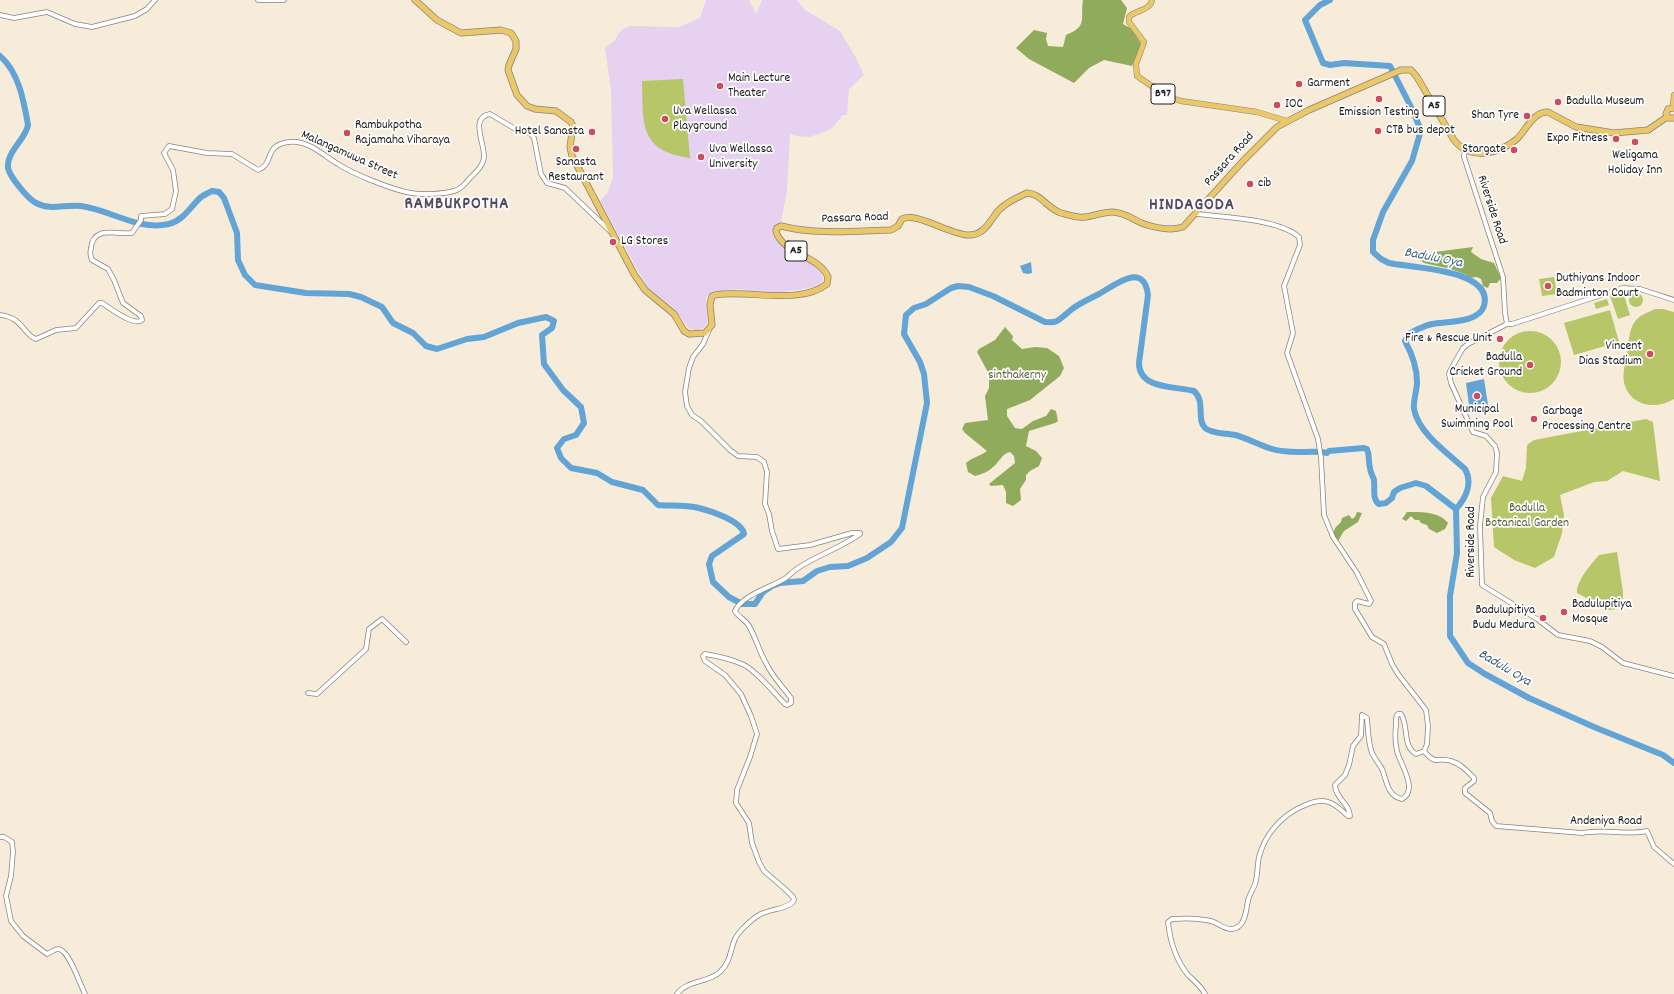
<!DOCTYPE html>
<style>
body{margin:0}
canvas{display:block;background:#f7ebd9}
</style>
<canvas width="1674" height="994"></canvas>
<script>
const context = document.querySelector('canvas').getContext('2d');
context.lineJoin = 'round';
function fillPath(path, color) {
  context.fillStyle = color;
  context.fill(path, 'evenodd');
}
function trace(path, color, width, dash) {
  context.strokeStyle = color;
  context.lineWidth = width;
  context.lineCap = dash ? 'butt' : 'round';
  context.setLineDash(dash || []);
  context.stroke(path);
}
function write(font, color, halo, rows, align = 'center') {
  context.font = font + ' Dekko,sans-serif';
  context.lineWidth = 3.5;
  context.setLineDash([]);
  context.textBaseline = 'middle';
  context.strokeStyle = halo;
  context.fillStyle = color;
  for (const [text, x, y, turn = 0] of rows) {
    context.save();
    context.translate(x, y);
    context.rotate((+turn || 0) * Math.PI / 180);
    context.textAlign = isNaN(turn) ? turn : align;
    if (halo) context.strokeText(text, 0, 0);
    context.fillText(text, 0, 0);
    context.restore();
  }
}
const built = new Path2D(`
 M706,0H749L756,14L762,0H797L805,10L840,31L856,58L864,75L849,89L847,115H843L832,128L822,133L809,137L796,136L790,134L787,191L781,222L776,225L773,231L780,244L818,268L822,274L823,279L820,284L814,287L777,293L737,289L713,292L707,296L706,300L708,323L704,327L698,330L690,329L673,308L647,287L600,201L608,192L613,177L611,90L605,48L615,40L621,30L630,26L679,27L700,18Z`);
const green = new Path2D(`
 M683,79L690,158C639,151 643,124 642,81Z
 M1554,277L1557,294L1542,296L1539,279Z
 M1623,292L1630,315L1618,319L1610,296Z
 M1629 300a7 7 0 1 1 14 0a7 7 0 1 1-14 0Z
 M1607,299L1609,305L1596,309L1594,303Z
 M1655,309H1663L1674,312V399C1658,409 1633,408 1625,386C1621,375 1626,361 1628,349C1629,341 1629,330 1634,323C1639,315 1647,313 1655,309Z
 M1610,310L1619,342L1574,355L1564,323Z
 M1499 362a31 31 0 1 1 62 0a31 31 0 1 1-62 0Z
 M1646,419L1653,422L1660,481L1623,471L1607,481L1594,482L1560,495L1564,515L1562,533L1554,557L1535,568L1514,560L1494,547L1491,498L1503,476L1522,481L1526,468L1527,445L1534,440Z
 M1617,552L1623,592V598L1616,609L1609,610L1577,593C1576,581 1592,563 1599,555Z`);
const forest = new Path2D(`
 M1083,0H1121L1127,8L1123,24L1132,29L1141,44L1132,66L1104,60L1089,68L1074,83L1029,59L1016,48L1034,30L1047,33L1046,39L1048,46L1063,47L1066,35C1088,26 1080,20 1083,0Z
 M1473,247L1471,252L1481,259L1494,263L1501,278L1497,283H1490L1488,288L1483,286L1481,279L1477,277L1468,278L1467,275L1451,269L1424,263L1420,260V256L1427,255V253Z
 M1005,327L1013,336L1012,340L1022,349L1035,347L1047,348L1059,356L1064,368L1060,376L1030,400L1007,409V416L1015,428L1022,429L1033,421L1046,416L1051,409L1056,411L1058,421L1055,423L1029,431L1026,446L1036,451L1042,458L1039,466L1030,471L1026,475V480L1020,489L1021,500L1013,506L1006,503V492L1003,485L991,486L989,484L1015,463L1014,456L1010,452C1001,454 1000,462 993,467C988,472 982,474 975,476L968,472L966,463C973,457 980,456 987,451L965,433L962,429L965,423L988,420L985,396L989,388V374L977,352L979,349L995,340Z
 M1357,512L1362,513L1358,522L1344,531L1338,541L1333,535L1335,528L1341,522L1342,518L1349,515L1352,519L1355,517Z
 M1407,512C1420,512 1439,511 1448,523L1445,529L1437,533L1429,529L1427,525L1421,523L1419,520H1415L1411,516L1406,521L1402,519Z`);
const water = new Path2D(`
 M1031,262L1032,273L1028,274L1023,273L1020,266Z
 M1484,379L1489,411H1484V409L1470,412L1466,383Z`);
const river = new Path2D(`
 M1330,0L1320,5L1305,20L1323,63L1330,65L1344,63L1390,66L1410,105L1421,130L1412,161L1383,212L1373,240V252L1381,259L1389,263C1412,268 1494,269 1484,306C1479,323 1447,321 1432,324C1427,325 1423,327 1418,329C1412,332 1407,334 1405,341C1411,352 1417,368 1417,382C1417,391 1413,400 1414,409C1418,433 1449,454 1465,469C1473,483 1466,498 1456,509L1457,553L1450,596V636L1468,663L1485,674L1529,698L1594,727L1663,755L1674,763
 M0,56C19,72 24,102 28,125C26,139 6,152 8,168C10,177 28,199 36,203C51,211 65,204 81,206C111,210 138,231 169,224C184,220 190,207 201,197C204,195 208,193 212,191L219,192L224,198L237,233L238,260L245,275L255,285L306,293L349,294L361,297L382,307L393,323L413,333L426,346L437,349L467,339L484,337L518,323L546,317L554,321L552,328L542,335L544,364L563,390L581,407L584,423L576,435L564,439L557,448L561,458L571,468L597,473L612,482L643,490L658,505C671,506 686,505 699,508C711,511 742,521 744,534L712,556L709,564L713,582L729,597L742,604H755L763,592L772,586L780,583L803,581L817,571L830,567L848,566L867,558L891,542L902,528L927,403L924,374L920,362L904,334L906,315L914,308L926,304L951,288L958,286L969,287L993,296L1045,322C1049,322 1053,323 1057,321C1062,318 1067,313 1072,309C1080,303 1089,299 1099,294C1115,285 1144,261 1148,295L1139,363C1139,390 1176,386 1194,391C1206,402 1196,419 1205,428C1212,434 1226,433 1235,435C1247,438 1259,445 1272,449C1287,454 1305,451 1321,452L1327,453L1329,451L1364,448L1367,449C1370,456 1368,461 1370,468C1370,472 1373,476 1374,480C1375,489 1372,499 1379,504L1386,503L1392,498L1394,492L1400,488L1416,483L1426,486L1456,509`);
const minor = new Path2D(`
 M258,0H284
 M0,15L14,18L47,12L75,24L92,27L135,16L147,9L155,0
 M1465,149L1464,157L1503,277L1505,313L1507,324
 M1197,214C1224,217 1279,219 1299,237L1300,245L1284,286L1293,333L1287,353L1318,439L1321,458L1324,515L1333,537L1357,573L1371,601L1369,604L1357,601L1355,603V609L1372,637L1384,644L1392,664L1398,674L1426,710L1428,726L1427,744L1424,751L1416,754C1402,746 1409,726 1401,714H1398C1395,717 1396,721 1396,725C1395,733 1395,743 1397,751C1400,764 1419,790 1402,799C1387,796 1387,781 1382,769C1379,764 1375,759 1372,753C1368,742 1368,730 1367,718L1362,715L1361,736L1353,746L1349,765L1345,775L1335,785C1335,798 1350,804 1350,816H1348C1332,801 1324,796 1303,806C1282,815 1265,834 1259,857C1257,866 1258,875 1255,884C1253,890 1249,895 1248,901C1246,909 1246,921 1239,926C1237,928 1234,929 1231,929C1224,929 1218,923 1211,921C1199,918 1185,918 1172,919L1168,922C1170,941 1176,960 1188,975C1194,981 1201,986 1205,994
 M0,315C23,317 24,336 36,339L56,330L76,328L99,303H102C110,308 134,327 142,320L141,316L123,303L114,280L108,269L92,260C90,256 90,252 91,248C93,225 117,235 132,233L141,220V216L165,214L172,209L176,191L173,170L164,153L169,146L207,153L232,154L258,170C275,164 263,145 289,142C307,139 324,156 338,164C353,174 393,190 411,193C422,195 444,194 454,191C461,189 465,184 470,178C476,172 484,165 484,156C484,142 470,117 490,114L517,130L530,133L534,138L541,174L547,183L565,188L610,231
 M1507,324L1468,344L1463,348L1451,369L1449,374L1451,383L1473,432L1486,436L1495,446L1497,453L1496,472L1483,497L1480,526L1482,585L1537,619L1558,635L1590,641L1602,647L1623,663L1674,676
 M1507,324H1512L1623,288L1640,289L1674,300
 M308,693L317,694L366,649L369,629L382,619L406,642
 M1424,751C1437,767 1438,756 1451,761C1461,764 1467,771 1474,778V781L1465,788V793L1490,813L1492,821L1496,826L1582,833C1607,828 1624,836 1647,831L1654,847L1674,864
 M0,837H4L12,842L13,852L11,876L6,896L11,921L23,936L47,954C51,953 54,949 58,949C69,949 80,985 85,994
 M677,994C687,980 708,983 720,972C732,960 729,952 735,939C738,932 752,919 759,915C768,909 791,909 794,900L793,897L785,889L764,871L759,862L752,843L749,823L736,803L737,790L750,757L757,734L751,716L741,694L725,675L705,661L703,656L705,654C717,656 731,659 742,664C755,669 775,694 785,704L787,705L791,703V698C782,686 772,676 766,663C759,651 756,638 749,626C746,620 738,617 735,611C742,595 772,587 786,578C790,575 793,571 798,568C818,555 840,548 860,534V533H852L810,545L778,549L772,531L769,514L765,504L767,472L764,462L757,457L738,456L730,450L701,421L692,415L687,406L685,392L689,368L693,357L703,344L709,330`);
const major = new Path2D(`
 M1152,0C1150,11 1135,10 1129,17V22L1144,42L1136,64L1137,76L1166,96L1181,101L1257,112L1287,121
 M1673,108L1674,95`);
const highway = new Path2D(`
 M415,0L437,20L461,33L501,30L511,33L516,41V49L509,65L508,70L517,95L527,106L535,109L556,111L571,122L573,126L570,147L572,156L634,274L645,290L674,314L684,331L689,334L705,333L712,325L710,304L712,296L715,295C748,289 799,306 827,284L828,277C820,256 781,253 776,231L777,228L781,226C817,235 854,231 891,230L898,226L902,219C916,211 952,236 969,235C986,235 990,219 1000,209C1007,202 1018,197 1027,193C1040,193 1048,209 1061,213C1068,215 1077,218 1085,217C1094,216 1103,212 1112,212C1124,212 1134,220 1144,224C1156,228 1171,231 1183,227L1243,161L1277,127L1309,110L1401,70H1411L1417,77L1454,140C1470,161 1499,154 1517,139C1526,130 1534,111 1548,112L1576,127L1614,133L1648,130L1667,117
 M1674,108L1668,109L1666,114L1668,118H1674`);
const markers = [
 [1299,84,4,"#d1495b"],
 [720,86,4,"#d1495b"],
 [1379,99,4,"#d1495b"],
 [1558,102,4,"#d1495b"],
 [1277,105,4,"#d1495b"],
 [1527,116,4,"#d1495b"],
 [665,119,4,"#d1495b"],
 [1378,131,4,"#d1495b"],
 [592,132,4,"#d1495b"],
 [347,133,4,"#d1495b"],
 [1616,139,4,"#d1495b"],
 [1635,142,4,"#d1495b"],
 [576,149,4,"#d1495b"],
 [1514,150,4,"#d1495b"],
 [701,157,4,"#d1495b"],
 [1250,184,4,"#d1495b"],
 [613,242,4,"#d1495b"],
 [1548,286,4,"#d1495b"],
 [1500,339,4,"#d1495b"],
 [1650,354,4,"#d1495b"],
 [1530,365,4,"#d1495b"],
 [1477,396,4,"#d1495b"],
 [1534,419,4,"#d1495b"],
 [1564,612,4,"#d1495b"],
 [1543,618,4,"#d1495b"]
];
const shields = [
 [1163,94,24],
 [1434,106,22],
 [796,251,22]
];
const shieldNames = [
 ["B97",1163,94],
 ["A5",1434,106],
 ["A5",796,251]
];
const poiNames = [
 ["Main Lecture",728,79],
 ["Theater",728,94],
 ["Garment",1307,84],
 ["Badulla Museum",1566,102],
 ["IOC",1285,105],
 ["Uva Wellassa",673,112],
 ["Playground",673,127],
 ["Emission Testing",1379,113,"center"],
 ["Shan Tyre",1519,116,"right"],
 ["Rambukpotha",355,126],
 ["Rajamaha Viharaya",355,141],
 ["CTB bus depot",1386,131],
 ["Hotel Sanasta",584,132,"right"],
 ["Expo Fitness",1608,139,"right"],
 ["Uva Wellassa",709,150],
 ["University",709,165],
 ["Stargate",1506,150,"right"],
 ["Weligama",1635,156,"center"],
 ["Holiday Inn",1635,171,"center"],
 ["Sanasta",576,163,"center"],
 ["Restaurant",576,178,"center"],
 ["cib",1258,184],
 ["LG Stores",621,242],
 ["Duthiyans Indoor",1556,279],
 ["Badminton Court",1556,294],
 ["Fire & Rescue Unit",1492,339,"right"],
 ["Vincent",1642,347,"right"],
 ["Dias Stadium",1642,362,"right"],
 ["Badulla",1522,358,"right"],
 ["Cricket Ground",1522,373,"right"],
 ["Municipal",1477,410,"center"],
 ["Swimming Pool",1477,425,"center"],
 ["Garbage",1542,412],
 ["Processing Centre",1542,427],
 ["Badulupitiya",1572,605],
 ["Mosque",1572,620],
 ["Badulupitiya",1535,611,"right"],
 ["Budu Medura",1535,626,"right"]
];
const streetNames = [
 ["Malangamuwa Street",349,156,24],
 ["Passara Road",1230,160,-48],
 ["Riverside Road",1491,210,72],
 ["Passara Road",855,219,-2],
 ["Riverside Road",1472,542,-90],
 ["Andeniya Road",1606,822]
];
const parkNames = [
 ["sinthakerny",1017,376],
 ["Badulla",1527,509],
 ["Botanical Garden",1527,524]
];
const waterNames = [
 ["Badulu Oya",1433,259,11],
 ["Badulu Oya",1504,669,31]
];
const districtNames = [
 ["RAMBUKPOTHA",457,206],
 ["HINDAGODA",1192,207]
];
fillPath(built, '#e6d2f0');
fillPath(green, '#b6c668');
fillPath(forest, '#90ab5c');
fillPath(water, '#61a4d5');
trace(river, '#61a4d5', 6);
trace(minor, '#8a847a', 5.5);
trace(major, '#8a847a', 6);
trace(highway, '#8a847a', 7);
trace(minor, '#fff', 4);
trace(major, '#eac769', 5);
trace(highway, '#eac769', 5.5);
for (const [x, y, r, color] of markers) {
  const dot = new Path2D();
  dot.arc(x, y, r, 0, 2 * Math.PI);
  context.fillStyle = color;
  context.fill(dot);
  trace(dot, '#fff', 1.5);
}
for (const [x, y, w] of shields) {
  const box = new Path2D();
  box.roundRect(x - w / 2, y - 10, w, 20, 3);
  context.fillStyle = '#fff';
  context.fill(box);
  trace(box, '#1c1c1c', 1);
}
write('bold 12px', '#1c1c1c', null, shieldNames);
write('13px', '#1c1c1c', '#fff', poiNames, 'left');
write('13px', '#1c1c1c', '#fff', streetNames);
write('13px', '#5a603a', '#fff', parkNames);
write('italic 14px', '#3e6078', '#fff', waterNames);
context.letterSpacing = '1px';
write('bold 17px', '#534c63', '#fff', districtNames);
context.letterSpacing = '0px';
</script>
